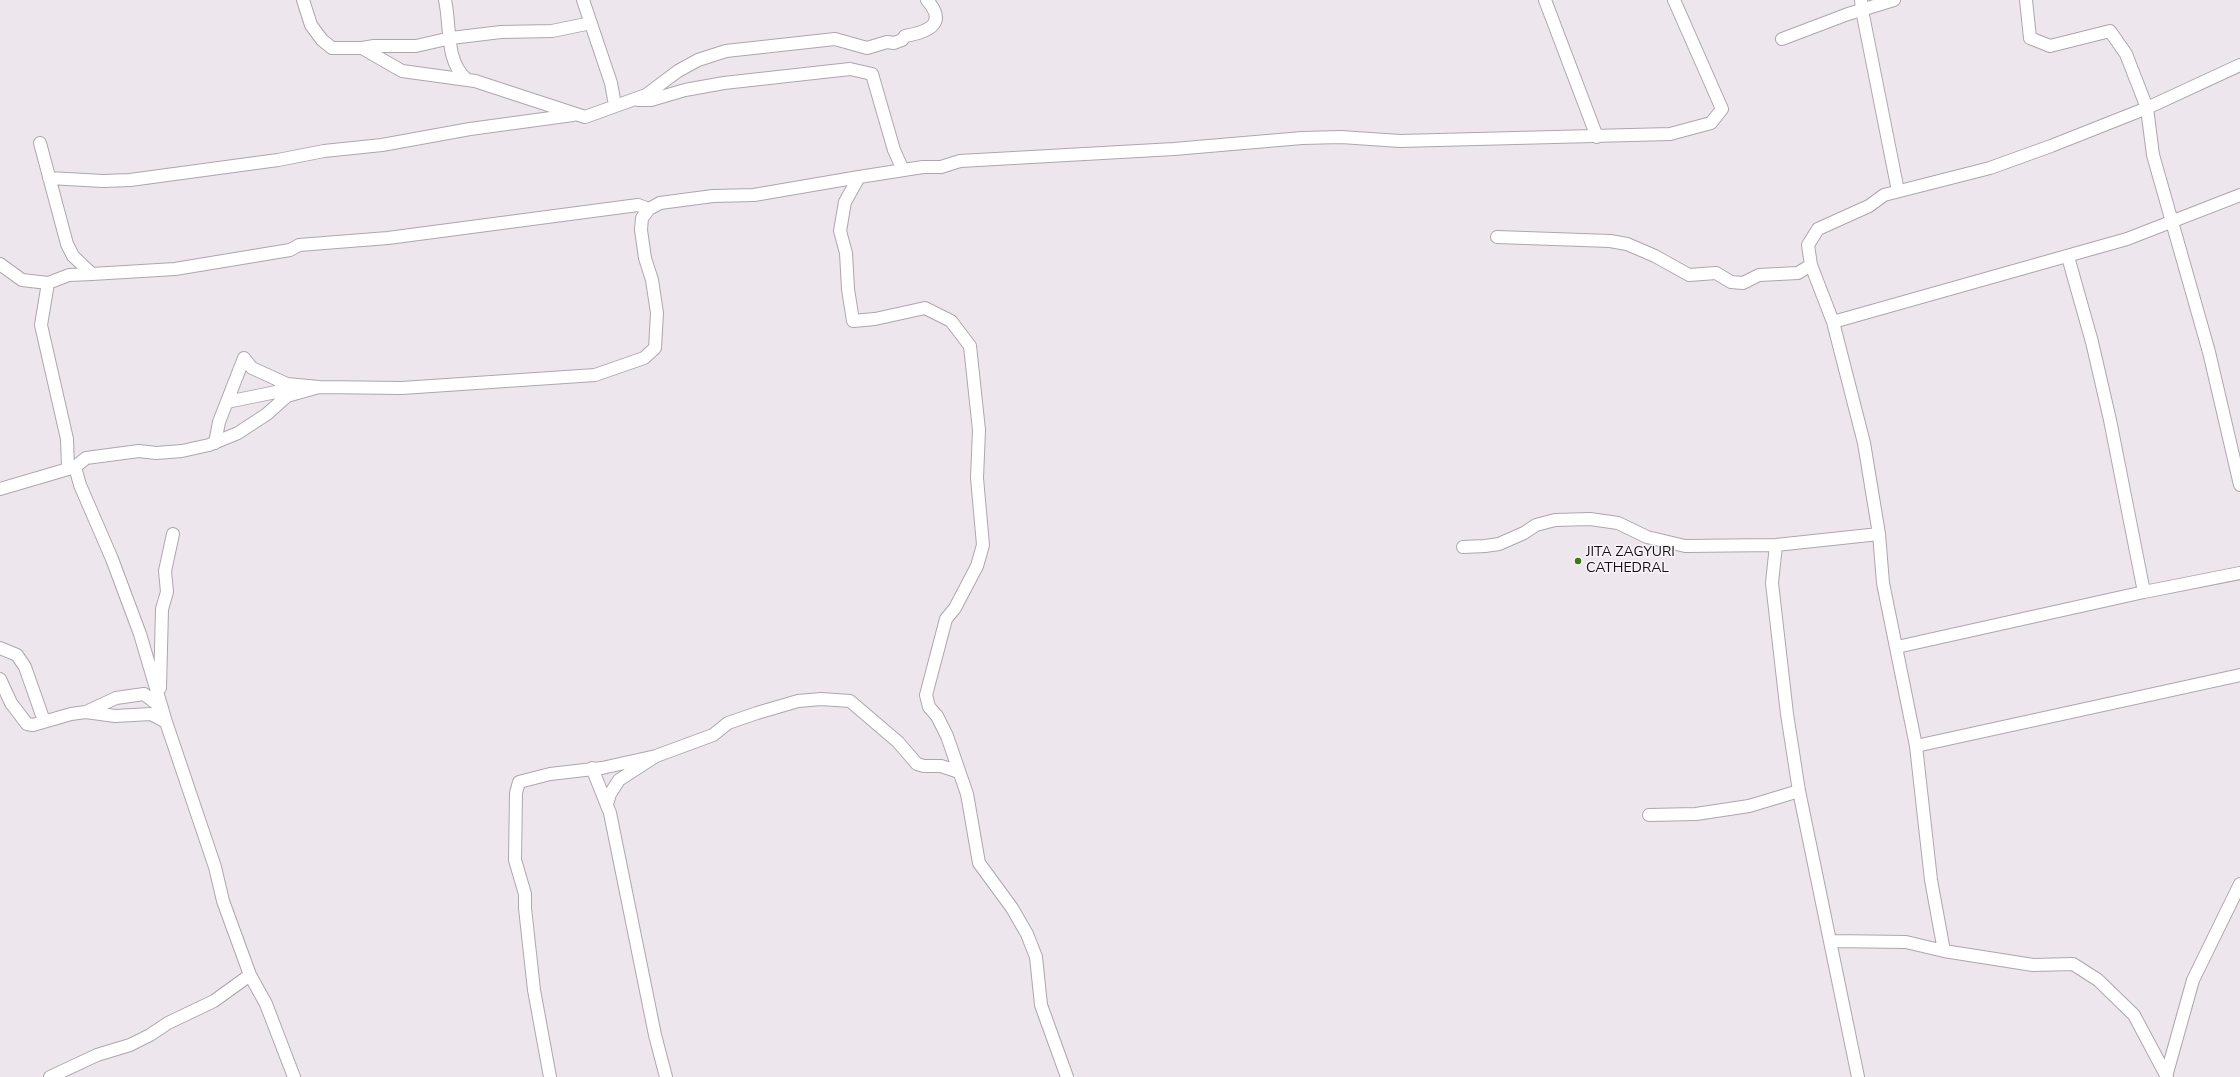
<!DOCTYPE html>
<style>
body{margin:0}
canvas{display:block;background:#ede7ed}
</style>
<canvas width="2240" height="1077"></canvas>
<script>
const context = document.querySelector('canvas').getContext('2d');
context.lineJoin = 'round';
function trace(path, color, width, dash) {
  context.strokeStyle = color;
  context.lineWidth = width;
  context.lineCap = dash ? 'butt' : 'round';
  context.setLineDash(dash || []);
  context.stroke(path);
}
function write(font, color, halo, rows, align = 'center') {
  context.font = font + ' "Nunito Sans",sans-serif';
  context.lineWidth = 3;
  context.setLineDash([]);
  context.textBaseline = 'middle';
  context.strokeStyle = halo;
  context.fillStyle = color;
  for (const [text, x, y, turn = 0] of rows) {
    context.save();
    context.translate(x, y);
    context.rotate((+turn || 0) * Math.PI / 180);
    context.textAlign = isNaN(turn) ? turn : align;
    if (halo) context.strokeText(text, 0, 0);
    context.fillText(text, 0, 0);
    context.restore();
  }
}
const minor = new Path2D(`
 M303,0L311,25L322,40L332,48H362L402,71L475,81L585,117L646,95L678,71L698,60L726,51L835,39L867,48L887,42L894,43L902,40L905,36C928,32 948,24 927,0
 M445,0C451,27 445,60 466,79
 M583,0L611,83L615,105
 M1545,0L1597,137
 M1861,0L1862,10L1898,191
 M2026,0L2030,38L2050,46L2110,31L2126,54L2147,108L2153,155L2209,352L2240,485
 M1782,39L1848,14L1894,0
 M362,48L374,46H416L451,38L501,32L552,31L591,23
 M638,100H651L685,90L724,83L850,69L872,74L894,150L903,170
 M40,143L67,244L73,256L92,274L175,269L290,250L299,245L388,238L638,205L649,209
 M49,178L103,181L130,180L278,160L324,151L382,145L470,129L573,115
 M1497,237L1610,241L1627,244L1655,256L1689,275L1716,273L1731,282L1743,283L1759,275L1798,273L1811,265
 M2068,257L2092,342L2110,420L2144,592
 M0,264L22,280L48,283L69,275L92,274
 M48,283L41,325L67,439L68,468
 M1833,322L2127,239L2240,195
 M227,402L276,392L287,384
 M215,443L219,422L244,358L252,368L287,384L319,387L402,388L595,375L644,358L655,348L657,313L652,280L645,258L641,230L642,218L649,209L660,203L713,196L754,195L859,177
 M0,489L75,467
 M1776,545L1772,583L1787,714L1799,791L1858,1077
 M1463,547L1485,546L1499,544L1524,533L1536,525L1555,520L1590,519L1618,523L1647,537L1685,546L1776,545L1879,534
 M1897,647L2144,592L2240,573
 M0,648L17,655L25,667L44,721
 M0,679L11,703L27,724L33,725L71,714L86,712L115,716L151,714L166,722
 M160,688L162,609L167,592L165,571L173,534
 M86,712L116,698L144,694L162,708
 M1916,746L2240,675
 M592,768L610,813L655,1035L666,1077
 M607,804L610,794L619,780L656,756L713,735L728,723L757,713L798,701L821,699L850,701L898,742L917,764L924,766H941L959,772
 M1649,815L1696,814L1749,806L1799,791
 M1831,941L1906,942L1944,951
 M2167,1073L2193,980L2240,884
 M50,1077L97,1055L130,1045L150,1035L168,1023L214,1001L250,975
 M294,1077L266,1004L250,975L223,901L215,867L166,722L140,634L112,559L80,485L75,467L86,458L139,451L156,453L182,451L209,445L238,433L267,414L287,396L319,387
 M550,1077L534,990L525,908V894L515,860L516,793L519,782L550,774L602,768L656,756
 M1067,1077L1041,1005L1036,957L1027,934L1012,908L979,863L967,794L947,736L937,716L929,707L926,695L946,619L955,608L977,566L983,545L977,478L979,430L970,346L951,321L925,308L875,319L853,321L848,289L846,253L840,231L845,202L859,177L923,167H941L960,161L1174,149L1302,138L1341,137L1400,141L1670,134L1711,123L1722,109L1674,0
 M2167,1077L2134,1015L2098,980L2073,964L2033,965L1944,951L1931,880L1916,746L1883,583L1879,534L1864,443L1833,322L1811,265L1808,245L1818,229L1869,206L1884,195L1990,168L2051,146L2147,108L2240,65`);
const markers = [
 [1578,561,4,"#3d7913"]
];
const poiNames = [
 ["JITA ZAGYURI",1586,553],
 ["CATHEDRAL",1586,569]
];
trace(minor, '#ada7ad', 14);
trace(minor, '#fff', 12);
for (const [x, y, r, color] of markers) {
  const dot = new Path2D();
  dot.arc(x, y, r, 0, 2 * Math.PI);
  context.fillStyle = color;
  context.fill(dot);
  trace(dot, '#faf4fa', 1.5);
}
write('14px', '#110f11', '#faf4fa', poiNames, 'left');
</script>
